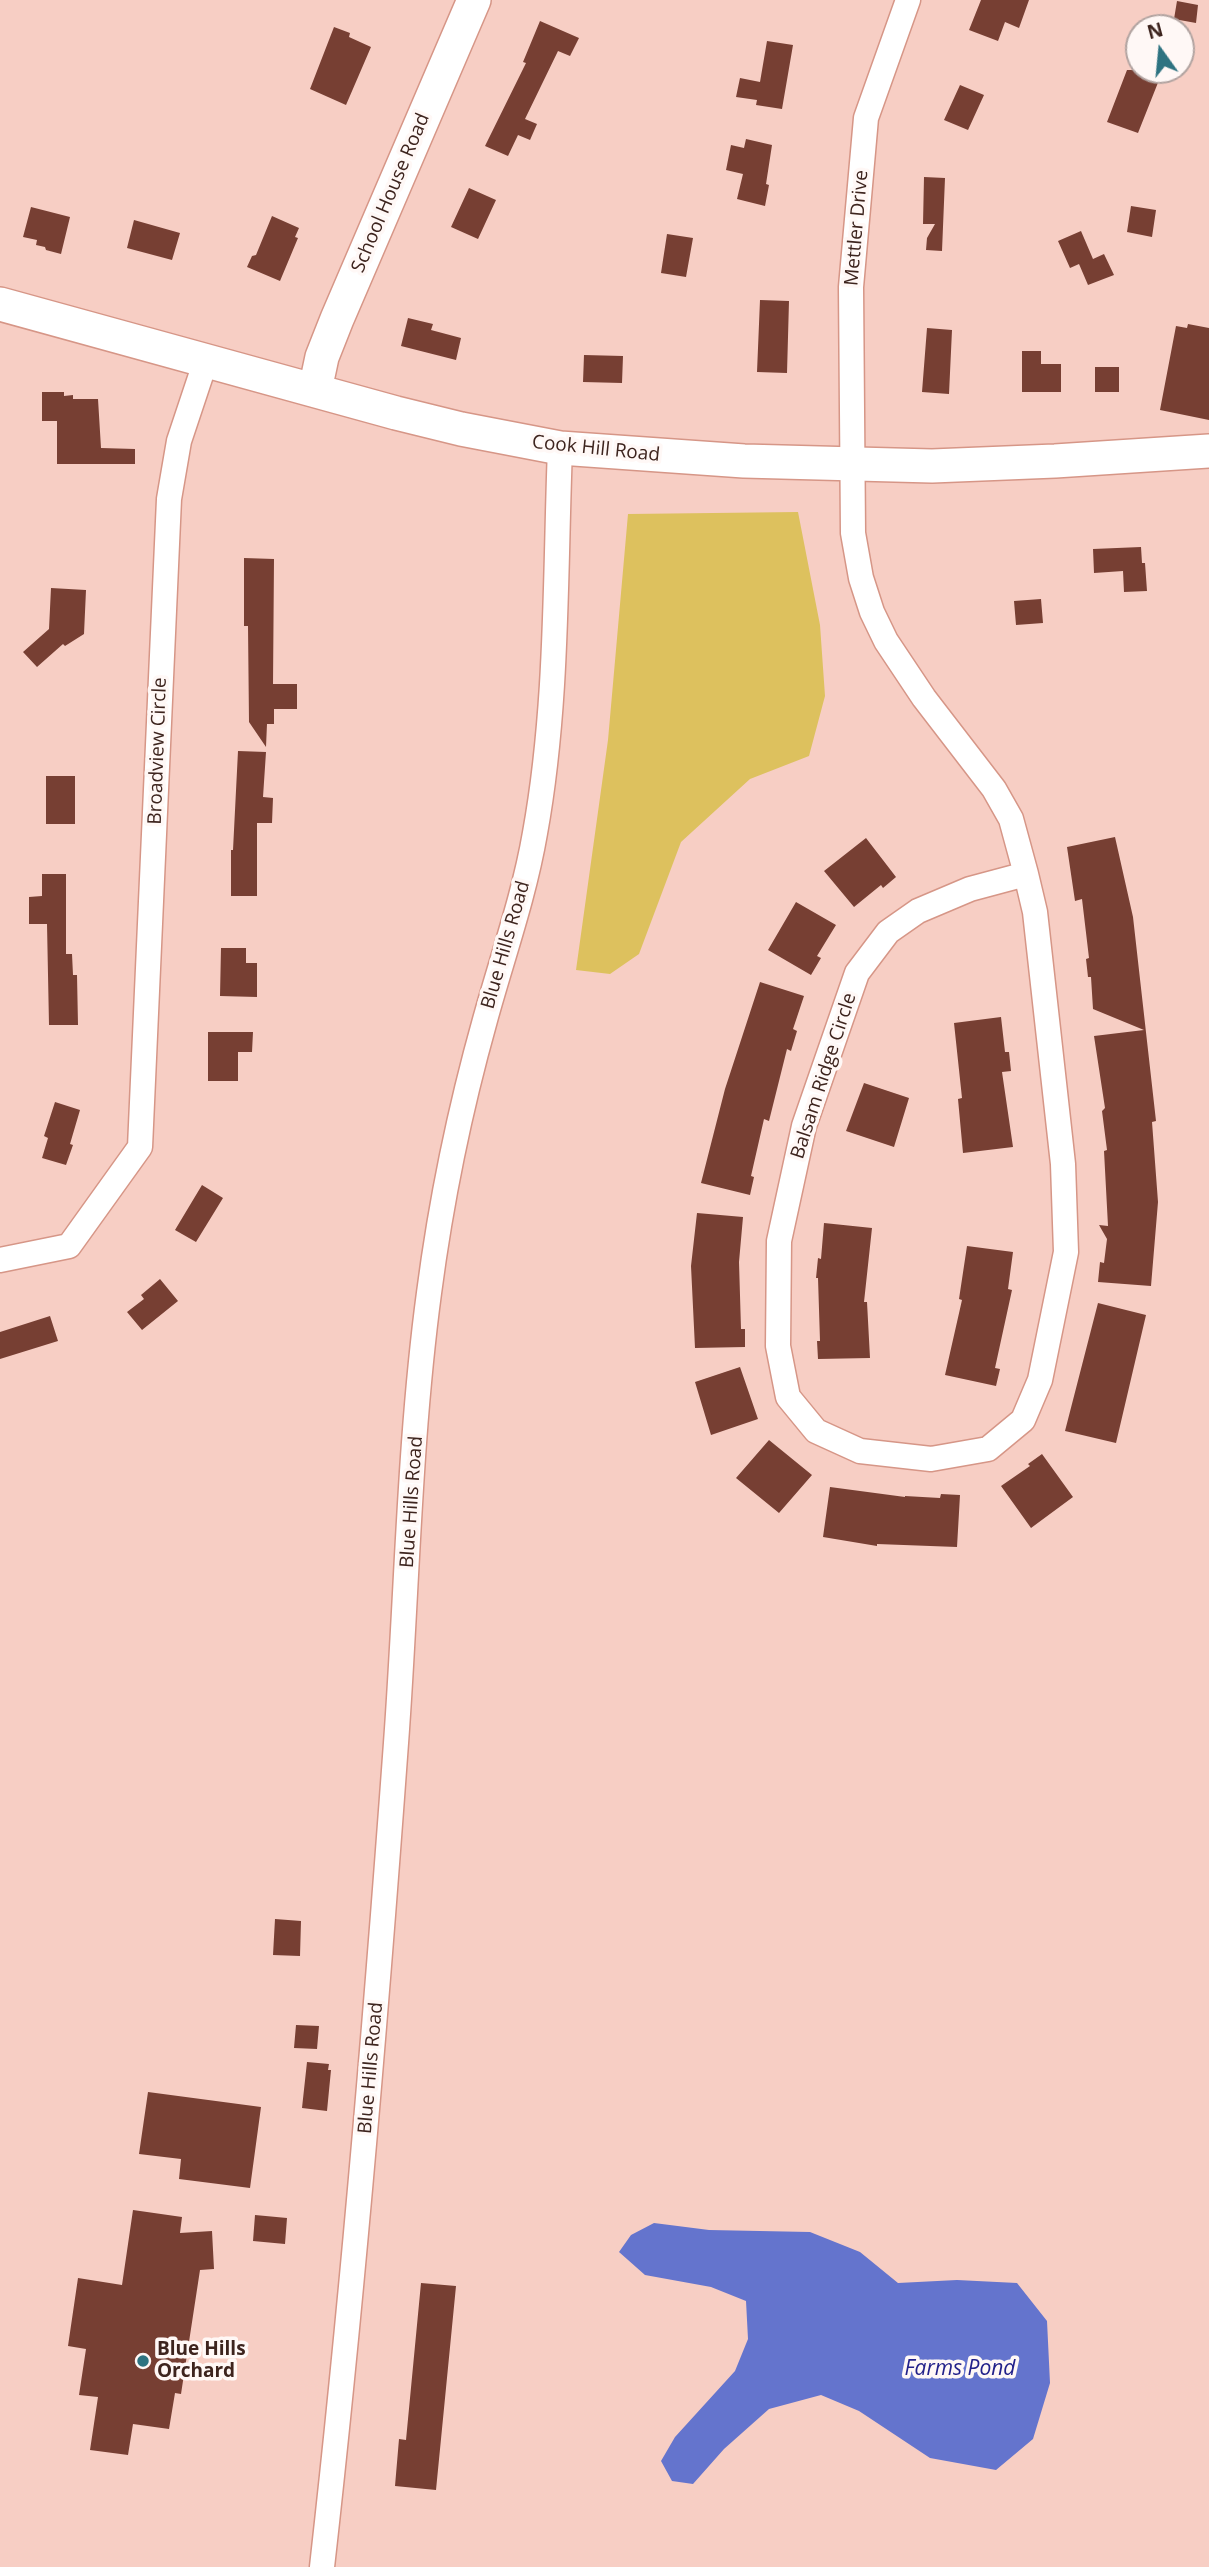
<!DOCTYPE html>
<style>
body{margin:0}
#map{position:relative;width:1209px;height:2567px;overflow:hidden;background:#f7cec4;font-family:"Open Sans",sans-serif}
canvas{display:block}
.north{position:absolute;left:1125px;top:14px;width:70px;height:70px;box-sizing:border-box;background:#fff8f6;border:2px solid #b1a3a0;border-radius:50%;rotate:345deg;font-size:19px;font-weight:700;line-height:28px;text-align:center;color:#3d241e}
.north::after{content:'';display:block;margin:auto;width:24px;height:32px;background:#2e7381;clip-path:polygon(50% 0,100% 100%,50% 72%,0 100%)}
</style>
<div id="map">
<canvas width="1209" height="2567"></canvas>
<div class="north">N</div>
</div>
<script>
const context = document.querySelector('canvas').getContext('2d');
context.lineJoin = 'round';
function fillPath(path, color) {
  context.fillStyle = color;
  context.fill(path, 'evenodd');
}
function trace(path, color, width, dash) {
  context.strokeStyle = color;
  context.lineWidth = width;
  context.lineCap = dash ? 'butt' : 'round';
  context.setLineDash(dash || []);
  context.stroke(path);
}
function write(font, color, halo, rows, align = 'center') {
  context.font = font + ' "Open Sans",sans-serif';
  context.lineWidth = 7;
  context.setLineDash([]);
  context.textBaseline = 'middle';
  context.strokeStyle = halo;
  context.fillStyle = color;
  for (const [text, x, y, turn = 0] of rows) {
    context.save();
    context.translate(x, y);
    context.rotate((+turn || 0) * Math.PI / 180);
    context.textAlign = isNaN(turn) ? turn : align;
    if (halo) context.strokeText(text, 0, 0);
    context.fillText(text, 0, 0);
    context.restore();
  }
}
const green = new Path2D(`
 M798,512L820,625L825,696L809,756L750,779L681,842L639,954L610,974L576,970L608,740L628,514Z`);
const water = new Path2D(`
 M654,2223L709,2230L810,2232L860,2252L898,2283L957,2280L1017,2283L1047,2321L1050,2383L1033,2439L996,2470L930,2458L859,2411L821,2395L769,2409L724,2449L693,2484L672,2481L661,2461L675,2437L735,2371L748,2339L746,2301L711,2287L645,2275L619,2252L631,2235Z`);
const building = new Path2D(`
 M981,0H1029L1019,28L1005,22L998,41L969,30Z
 M1177,1L1198,5L1196,23L1174,19Z
 M540,21L579,38L570,56L558,51L525,119L537,124L530,140L518,135L508,156L485,146L526,63L523,62Z
 M334,27L350,33L349,37L371,47L346,105L310,89Z
 M767,41L793,45L782,109L756,105L757,100L736,97L740,78L760,82Z
 M1127,70H1163L1138,133L1107,122Z
 M960,85L984,95L968,130L944,120Z
 M746,139L772,145L766,184L769,185L765,206L737,199L743,174L726,170L731,145L744,148Z
 M924,177L945,178L942,251L926,250L927,238L935,224H923Z
 M469,188L496,200L478,239L451,227Z
 M1131,206L1156,210L1152,237L1127,232Z
 M31,207L70,217L61,254L46,250L45,247L36,245L37,240L23,237Z
 M272,216L299,228L295,237L298,238L280,281L247,267L252,256L256,255Z
 M134,220L180,233L172,260L127,248Z
 M1081,231L1093,259L1104,254L1114,275L1088,285L1079,264L1070,268L1058,241Z
 M667,234L693,238L686,277L661,273Z
 M760,300L789,301L787,373L757,372Z
 M408,318L433,324L431,330L461,338L456,360L401,346Z
 M1188,324L1209,328V420L1160,410L1176,326L1187,328Z
 M927,328L952,330L949,394L922,392Z
 M1022,351H1041V364H1061V392H1022Z
 M584,355L623,356L622,383L583,382Z
 M1095,367H1119V392H1095Z
 M42,392H64V396L73,395V399H98L101,448L135,449V464H57V421H42Z
 M1141,547L1142,563H1145L1147,591L1124,592L1123,571L1094,573L1093,549Z
 M244,558L274,559L273,684H297V709H274V724H267L266,747L249,722L248,626H244Z
 M51,588L86,590L84,634L65,646L63,644L37,667L23,652L49,629Z
 M1041,599L1043,623L1016,625L1014,601Z
 M238,751L266,752L263,797L273,798L272,823H257V896H231V850H233Z
 M46,776H75V824H46Z
 M1115,837L1133,917L1156,1121L1152,1122L1158,1202L1151,1286L1098,1282L1100,1262L1104,1263L1107,1239L1099,1225L1108,1226L1104,1151L1107,1150L1102,1111L1105,1108L1094,1036L1144,1030L1093,1009L1091,977H1088L1086,959L1089,958L1082,899L1075,901L1067,847Z
 M866,838L896,877L883,888L881,885L854,907L824,871Z
 M42,874H66V954H72L73,975H77L78,1025H49L47,924H29V897L42,896Z
 M796,902L836,925L817,956L821,958L811,975L768,950Z
 M221,948H246V963H257V997L220,996Z
 M760,982L804,996L793,1029L797,1031L791,1051L787,1049L769,1121L764,1119L751,1176L754,1177L750,1195L701,1183L725,1089Z
 M1001,1017L1005,1052H1009L1011,1071L1002,1072L1013,1147L963,1153L958,1099L962,1098L954,1023Z
 M208,1032H253L252,1052H238V1081H208Z
 M864,1083L909,1098L894,1147L846,1131Z
 M55,1102L80,1110L70,1144L73,1145L66,1165L42,1158L48,1138L44,1136Z
 M202,1185L223,1198L196,1242L175,1230Z
 M697,1213L743,1217L739,1262L741,1329H745V1347L695,1348L691,1266Z
 M824,1223L872,1228L864,1302H867L870,1358L818,1359L817,1341H820L818,1278H816L818,1258L821,1259Z
 M967,1246L1013,1252L1008,1289L1012,1290L995,1368L1000,1369L996,1386L945,1375L962,1300L959,1299Z
 M160,1279L178,1301L142,1330L127,1312L144,1299L141,1295Z
 M1098,1303L1146,1315L1116,1443L1065,1431Z
 M50,1316L58,1341L0,1359V1332Z
 M740,1367L758,1419L711,1435L695,1382Z
 M769,1440L812,1475L779,1513L736,1478Z
 M1042,1454L1073,1497L1031,1528L1001,1486L1030,1466L1028,1464Z
 M830,1487L905,1497V1496L940,1498L941,1494L960,1495L957,1547L877,1544V1546L823,1537Z
 M275,1919L301,1921L300,1956L273,1955Z
 M296,2025L319,2026L317,2049L294,2048Z
 M307,2062L329,2064L328,2070H331L327,2111L302,2108Z
 M148,2092L261,2107L250,2188L179,2179L181,2159L139,2154Z
 M133,2210L182,2217L180,2233L212,2231L214,2269L200,2270L181,2394L175,2393L169,2429L133,2424L128,2455L90,2450L98,2397L79,2395L86,2349L68,2346L78,2278L122,2285Z
 M255,2215L287,2218L285,2244L253,2241Z
 M421,2283L456,2286L436,2490L395,2486L399,2439L406,2440Z`);
const street = new Path2D(`
 M908,0L866,118L851,287L853,533L861,578L872,612L886,641L924,698L994,789L1011,819L1026,874
 M1026,874L1035,912L1063,1164L1066,1252L1040,1380L1023,1420L988,1449L931,1459L860,1451L816,1431L788,1397L778,1346L779,1241L804,1126L857,973L888,932L918,911L970,889Z
 M0,1260L69,1246L140,1147L169,499L179,441L206,360
 M322,2567C353,2293 376,2018 396,1743C407,1594 409,1442 429,1293C441,1201 460,1109 485,1020C502,958 524,897 535,833C558,706 555,576 560,448`);
const secondary = new Path2D(`
 M0,304L396,413L461,429L560,448L744,461L932,466L1055,461L1209,451
 M315,390L322,357L337,319L474,0`);
const markers = [
 [143,2361,7,"#2e7381"]
];
const streetNames = [
 ["School House Road",391,193,-67],
 ["Mettler Drive",857,228,-85],
 ["Cook Hill Road",596,449,6],
 ["Broadview Circle",158,751,-88],
 ["Blue Hills Road",506,945,-74],
 ["Balsam Ridge Circle",824,1076,-72],
 ["Blue Hills Road",412,1502,-86],
 ["Blue Hills Road",371,2068,-85]
];
const poiNames = [
 ["Blue Hills",157,2350],
 ["Orchard",157,2372]
];
const waterNames = [
 ["Farms Pond",960,2369]
];
fillPath(green, '#ddc15e');
fillPath(water, '#6474cd');
fillPath(building, '#773f33');
trace(street, '#d69687', 27);
trace(secondary, '#d69687', 36);
trace(street, '#fff', 24);
trace(secondary, '#fff', 33);
for (const [x, y, r, color] of markers) {
  const dot = new Path2D();
  dot.arc(x, y, r, 0, 2 * Math.PI);
  context.fillStyle = color;
  context.fill(dot);
  trace(dot, '#fff8f6', 2.5);
}
write('19px', '#3d241e', '#fff8f6', streetNames);
write('bold 19px', '#3d241e', '#fff8f6', poiNames, 'left');
write('italic 21px', '#23218a', '#fff8f6', waterNames);
</script>
